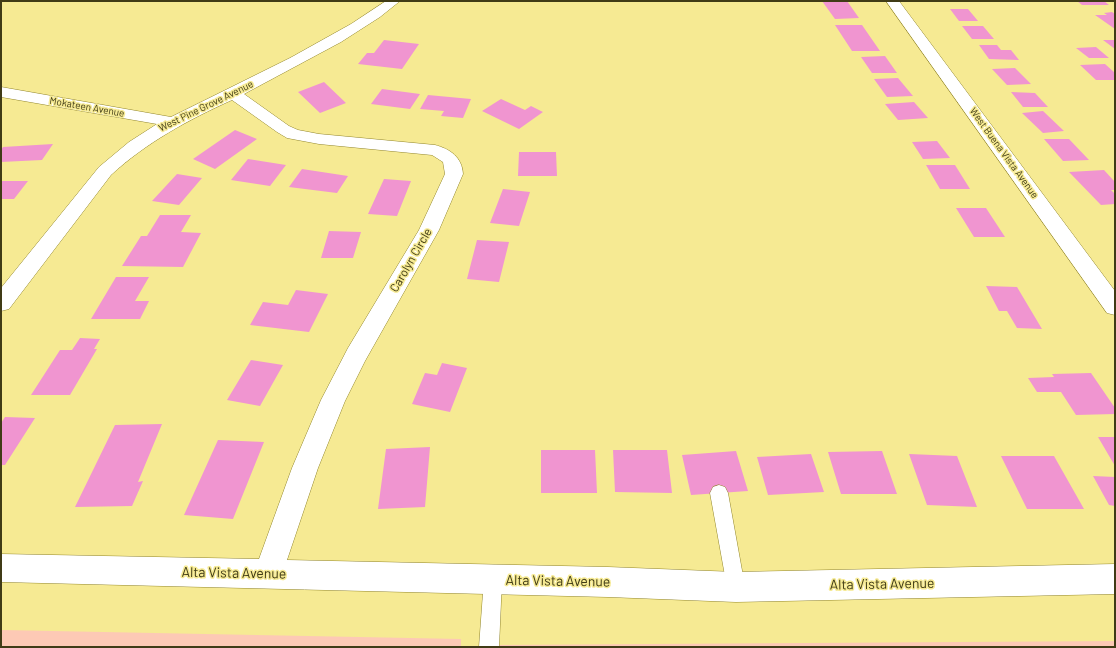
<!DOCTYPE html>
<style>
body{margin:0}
#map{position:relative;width:1116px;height:648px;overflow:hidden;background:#f6ea93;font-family:Barlow,sans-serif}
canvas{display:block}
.frame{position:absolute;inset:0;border:2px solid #403b16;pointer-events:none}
</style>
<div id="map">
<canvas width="1116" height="648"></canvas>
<div class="frame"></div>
</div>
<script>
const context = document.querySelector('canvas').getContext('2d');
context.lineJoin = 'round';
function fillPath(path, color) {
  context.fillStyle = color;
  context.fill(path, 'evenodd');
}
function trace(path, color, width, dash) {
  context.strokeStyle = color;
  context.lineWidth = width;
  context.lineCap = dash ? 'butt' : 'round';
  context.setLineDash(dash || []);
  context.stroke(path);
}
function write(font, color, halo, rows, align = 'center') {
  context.font = font + ' Barlow,sans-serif';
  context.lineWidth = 3;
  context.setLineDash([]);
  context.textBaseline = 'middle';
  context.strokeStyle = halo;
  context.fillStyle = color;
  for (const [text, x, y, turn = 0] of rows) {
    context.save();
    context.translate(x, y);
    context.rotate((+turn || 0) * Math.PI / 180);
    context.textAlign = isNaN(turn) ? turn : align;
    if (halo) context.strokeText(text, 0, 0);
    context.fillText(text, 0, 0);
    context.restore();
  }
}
const green = new Path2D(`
 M1,630L461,639V647H1Z
 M1115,641V647H496V645Z`);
const building = new Path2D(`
 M822,1H847L859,18L835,19Z
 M1077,1H1104L1109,5H1082Z
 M950,9H968L978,21H959Z
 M1112,12L1115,14V29L1095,15H1107L1104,13Z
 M835,25H862L880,51H852Z
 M962,26H983L994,39H972Z
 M384,40L419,44L402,69L358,64L367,53H374Z
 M1103,40H1115V49Z
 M979,45H997L1001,50H1011L1019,60L989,59Z
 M1096,47L1109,58H1089L1076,48Z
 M885,56L897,73H872L861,57Z
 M1105,64L1115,73V80H1096L1080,65Z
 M1015,68L1031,84L1007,85L992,69Z
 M898,78L913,96L887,97L874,79Z
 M324,82L346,103L320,113L298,92Z
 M382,89L420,94L410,109L371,104Z
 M1011,92L1035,93L1048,107H1023Z
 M428,95L471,99L463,118L441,116L444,111L420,109Z
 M501,99L525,110L531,106L543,112L519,129L482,111Z
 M914,102L928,118L898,120L885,104Z
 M1043,111L1064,131L1043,133L1022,113Z
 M235,130L257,139L215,169L193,159Z
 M1044,139H1069L1089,160L1063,161Z
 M937,141L950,158L923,159L912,142Z
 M53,144L42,160L1,162V150L3,147Z
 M519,152H556L557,176H518Z
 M248,159L286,165L270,186L231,180Z
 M926,165H955L970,189H940Z
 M302,169L348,176L337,193L289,187Z
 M1104,170L1115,182V190H1111L1115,194V204L1101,205L1069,172Z
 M177,174L202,178L179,205L152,201Z
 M384,179L411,181L397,216L368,214Z
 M1,181H28L14,199H1Z
 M503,189L530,192L519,226L490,223Z
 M956,208H986L1005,237H974Z
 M160,215H191L181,232L201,233L183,267L122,266L141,236H147Z
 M329,231L361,232L353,258H321Z
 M477,240L509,242L499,282L467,279Z
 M116,277H149L135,301H149L140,319H91Z
 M986,286L1017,287L1042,329L1017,328L1007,311H999Z
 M296,290L328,294L309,332L250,325L263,302L288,305Z
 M80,338L100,339L94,349H97L70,395H31L60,350H72Z
 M251,360L283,365L260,406L227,400Z
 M442,363L467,368L450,412L412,404L425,373L437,375Z
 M1091,373L1115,408V414L1076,415L1061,392H1037L1028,378L1054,377L1052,374Z
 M5,417L35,418L5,465H1V423Z
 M162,424L138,482L143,481L132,506L75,507L115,425Z
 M1098,437H1115V466Z
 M218,440L264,442L233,519L184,515Z
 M430,447L425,507L378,509L386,449Z
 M541,450H595L597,493H541Z
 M613,450H667L672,493L615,492Z
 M736,451L748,491L691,495L682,455Z
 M882,451L897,494H841L828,452Z
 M811,454L824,492L768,495L757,457Z
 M909,454L957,456L977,507L927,505Z
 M1001,456H1054L1084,509H1027Z
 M1093,476L1115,477V506L1109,505Z`);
const service = new Path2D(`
 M719,485L725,487L728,493L745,587L743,594L736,596L729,594L727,587L710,493L713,487Z
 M493,570L500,572L502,579L499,647H479L484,579L486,572Z`);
const minor = new Path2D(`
 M386,1H400L380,17L341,42L244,94L289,126L298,130L319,134L435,145C450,149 462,157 463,174L439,230L365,361L345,401L318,468L287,560L608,567L736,572L1115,564V594L736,602L608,597L1,582V554L259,559L292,468L321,400L348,348L419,230L445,174L443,162L432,155L319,144L287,138L277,132L232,100C188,120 147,142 111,175L9,309L1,311V288L99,167L129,142L157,124L1,97V87L171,117L290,58L351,24Z`);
const tertiary = new Path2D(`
 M886,1H899L1115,291V315L1107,313Z`);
const farStreetnames = [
 ["West Pine Grove Avenue",206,106,-26],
 ["Mokateen Avenue",87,107,10],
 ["West Buena Vista Avenue",1004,153,54]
];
const streetNames = [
 ["Carolyn Circle",411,260,-60]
];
const nearStreetnames = [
 ["Alta Vista Avenue",234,573,1],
 ["Alta Vista Avenue",558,581,1],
 ["Alta Vista Avenue",882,584,-1]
];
fillPath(green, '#fdc9b5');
fillPath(building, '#f095d0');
trace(service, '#92862d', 1);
trace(minor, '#92862d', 1);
trace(tertiary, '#92862d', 1);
fillPath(service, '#fff');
fillPath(minor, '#fff');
fillPath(tertiary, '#fff');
write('10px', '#403b16', '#f6ea93', farStreetnames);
write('12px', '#403b16', '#f6ea93', streetNames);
write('14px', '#403b16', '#f6ea93', nearStreetnames);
</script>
